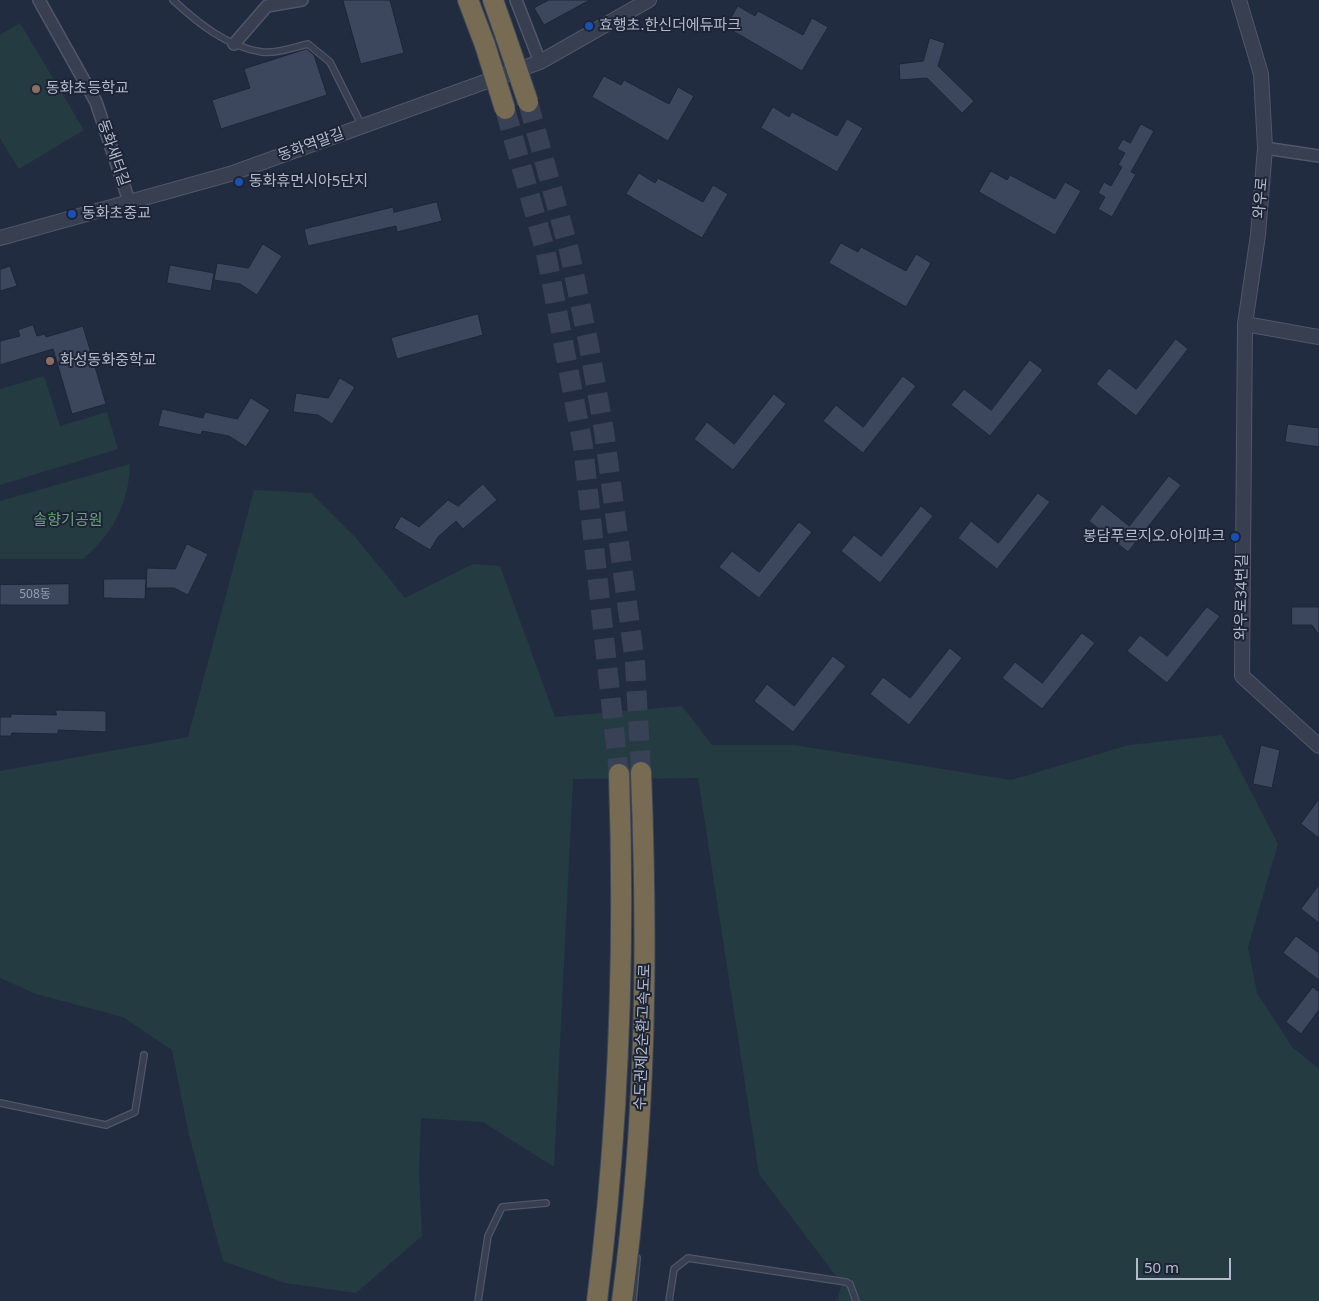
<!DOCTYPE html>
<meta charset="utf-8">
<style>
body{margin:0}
#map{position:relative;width:1319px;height:1301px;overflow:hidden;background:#222c41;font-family:"Noto Sans",sans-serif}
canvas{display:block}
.scale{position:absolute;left:1136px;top:1258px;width:95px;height:22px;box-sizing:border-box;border:2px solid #b3bacb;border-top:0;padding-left:6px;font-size:15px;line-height:18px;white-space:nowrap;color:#b3bacb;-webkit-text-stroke:4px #1c2435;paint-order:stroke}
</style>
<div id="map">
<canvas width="1319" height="1301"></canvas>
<div class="scale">50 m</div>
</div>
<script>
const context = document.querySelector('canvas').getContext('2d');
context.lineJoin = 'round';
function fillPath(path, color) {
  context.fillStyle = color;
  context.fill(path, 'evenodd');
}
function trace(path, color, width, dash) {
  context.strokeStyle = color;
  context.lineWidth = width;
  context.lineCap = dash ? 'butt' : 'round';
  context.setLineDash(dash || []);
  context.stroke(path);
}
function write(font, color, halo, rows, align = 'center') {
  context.font = font + ' "Noto Sans","Noto Sans KR",sans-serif';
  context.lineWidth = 4;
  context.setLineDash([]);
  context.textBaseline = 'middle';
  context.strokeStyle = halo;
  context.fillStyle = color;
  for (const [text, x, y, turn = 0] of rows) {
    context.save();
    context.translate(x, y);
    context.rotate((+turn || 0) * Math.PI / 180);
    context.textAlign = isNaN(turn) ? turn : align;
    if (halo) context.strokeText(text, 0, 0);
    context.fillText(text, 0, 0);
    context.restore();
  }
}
const green = new Path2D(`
 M20,23L84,130L19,169L0,138V35Z
 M44,376L60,426L107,412L118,449L0,485V389Z
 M130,464C129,503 113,534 83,559H0V501Z
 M254,490L311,493L356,538L405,598L473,564L500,566L555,717L682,706L712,745H794L1011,780L1129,745L1222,735L1278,844L1248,947L1257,993L1292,1047L1319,1069V1301H837L842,1284L759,1174L698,778L573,779L554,1167L483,1122L421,1118L419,1173L422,1236L356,1293L285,1283L223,1261L189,1135L172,1050L123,1017L36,994L0,978V771L188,737Z`);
const building = new Path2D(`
 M343,0H390L404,53L361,64Z
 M549,0H590L544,25L534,8Z
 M738,6L755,16L758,11L803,35L812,18L828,27L802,71L726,27Z
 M930,38L945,43L938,66L974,101L962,113L927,78L900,80L899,64L923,61Z
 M307,49L314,55L327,95L221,129L212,100L250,88L244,69Z
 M604,76L621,85L624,80L669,104L678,87L694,96L668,141L592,97Z
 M773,107L789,117L792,112L837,136L847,119L863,128L837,172L761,128Z
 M1141,124L1154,131L1131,172L1136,174L1112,217L1098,209L1105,197L1098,193L1104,182L1111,186L1122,167L1118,165L1125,153L1117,149L1123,139L1130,143Z
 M991,171L1007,180L1010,175L1055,199L1065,182L1081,191L1055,235L979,192Z
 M639,173L655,183L658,178L703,202L713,185L728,194L702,238L626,194Z
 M437,202L442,221L397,232L396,226L308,246L304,229L393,207L394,212Z
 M841,243L858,252L861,247L906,271L916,254L931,263L906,307L829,263Z
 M263,244L282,256L257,295L240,284L214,280L217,263L248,268Z
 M170,265L214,273L211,291L167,283Z
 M10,266L17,286L0,291V270Z
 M478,314L483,335L397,359L391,338Z
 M33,325L37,336L45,334L46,337L83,326L106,404L72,414L53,349L0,365V341L20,336L18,330Z
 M1176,339L1188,349L1136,416L1096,384L1109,368L1136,389Z
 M1030,360L1043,370L990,436L951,405L964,389L991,410Z
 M903,376L916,386L863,453L823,421L836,405L863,427Z
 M340,378L355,387L332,424L318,415L293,412L296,393L328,398Z
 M774,394L786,404L733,470L694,439L707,422L734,444Z
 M251,398L270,410L246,447L229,436L202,431L201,435L158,426L162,409L203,418L205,412L237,419Z
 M1288,424L1319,428V447L1285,442Z
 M1169,476L1181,485L1128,552L1089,521L1102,504L1129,526Z
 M483,484L497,500L463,529L456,521L438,537L430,550L394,528L401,516L419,527L448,500L458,506Z
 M1038,493L1050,502L997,569L958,538L971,521L998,543Z
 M921,506L933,516L880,583L841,551L854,535L881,556Z
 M799,522L812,532L759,598L719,567L732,551L759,572Z
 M187,544L208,554L188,595L174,588H146L147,568L175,569Z
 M104,579H146L145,599L104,598Z
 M69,584V605H0V585Z
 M1207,607L1220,616L1167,683L1127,651L1140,635L1167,656Z
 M1292,607H1319V635L1312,625H1292Z
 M1082,633L1095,643L1042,709L1002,678L1015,662L1042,683Z
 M950,648L962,658L909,725L870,694L883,677L910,698Z
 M833,656L846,666L793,732L754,701L767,684L794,706Z
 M56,710L106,711V732L58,730V734L12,733L11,736H0V717H11V714L56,715Z
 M1261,745L1280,750L1272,788L1253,784Z
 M1319,799V838L1301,824Z
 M1319,885V923L1301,909Z
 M1296,936L1319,953V980L1283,953Z
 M1313,987L1319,992V1010L1301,1034L1286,1022Z`);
const motorwayTunnel = new Path2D(`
 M528,102L569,250L589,346L604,431L635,663L641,772
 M505,109L546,253L583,446L619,774`);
const service = new Path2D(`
 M173,0C198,23 227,47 262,52C276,54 295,47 308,44L330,62L362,126
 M0,1103L106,1125L135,1112L144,1055
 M478,1301L488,1236L502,1207L546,1203
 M633,1301L637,1258
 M669,1301L674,1269L688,1258L846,1282L850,1284L856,1301`);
const minor = new Path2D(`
 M39,0L96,102L129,201
 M516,0L540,62
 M234,44L267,6L302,0
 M1265,148L1319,156`);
const tertiary = new Path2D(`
 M1239,0L1261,74L1265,148L1258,235L1245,324L1319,337
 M0,238L230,174L540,62L649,0
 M1245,324L1242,676L1319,746`);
const motorway = new Path2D(`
 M468,0L485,45
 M493,0L506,37
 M597,1301C619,1126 625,949 619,774
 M622,1301C646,1122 648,952 641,772`);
const motorwayBridge = new Path2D(`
 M506,37L528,102
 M485,45L505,109`);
const markers = [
 [589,26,5,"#1a4fb4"],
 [36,89,5,"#8d6e63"],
 [239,182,5,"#1a4fb4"],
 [72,214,5,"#1a4fb4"],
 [50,361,5,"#8d6e63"],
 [1235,537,5,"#1a4fb4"]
];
const numberNames = [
 ["508동",35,595]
];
const poiNames = [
 ["효행초.한신더에듀파크",599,26],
 ["동화초등학교",46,89],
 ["동화휴먼시아5단지",249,182],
 ["동화초중교",82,214],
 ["화성동화중학교",60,361],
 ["봉담푸르지오.아이파크",1225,537,"right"]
];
const streetNames = [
 ["동화역말길",311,145,-20],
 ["동화새터길",113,153,71],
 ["와우로",1261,198,-85],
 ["와우로34번길",1242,597,-89],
 ["수도권제2순환고속도로",643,1037,-88]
];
const parkNames = [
 ["솔향기공원",68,521]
];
fillPath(green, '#243b41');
fillPath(building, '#3c475e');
trace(building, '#1e2637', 1);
trace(motorwayTunnel, '#384156', 20, [20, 10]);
trace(service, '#4f5768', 8);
trace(minor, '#4f5768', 14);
trace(tertiary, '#4f5768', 16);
trace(motorway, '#3f4758', 22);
trace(service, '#373f50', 5.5);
trace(minor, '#373f50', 11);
trace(tertiary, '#373f50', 14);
trace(motorway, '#776c53', 20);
trace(motorwayBridge, '#3f4758', 22, []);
trace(motorwayBridge, '#776c53', 20);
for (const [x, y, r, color] of markers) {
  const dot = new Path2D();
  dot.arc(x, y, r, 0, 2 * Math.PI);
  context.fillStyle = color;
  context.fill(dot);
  trace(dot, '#1c2435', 2);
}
write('12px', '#959db0', null, numberNames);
write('15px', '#b3bacb', '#1c2435', poiNames, 'left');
write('15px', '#b3bacb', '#1c2435', streetNames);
write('15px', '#689e79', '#1c2435', parkNames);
</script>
